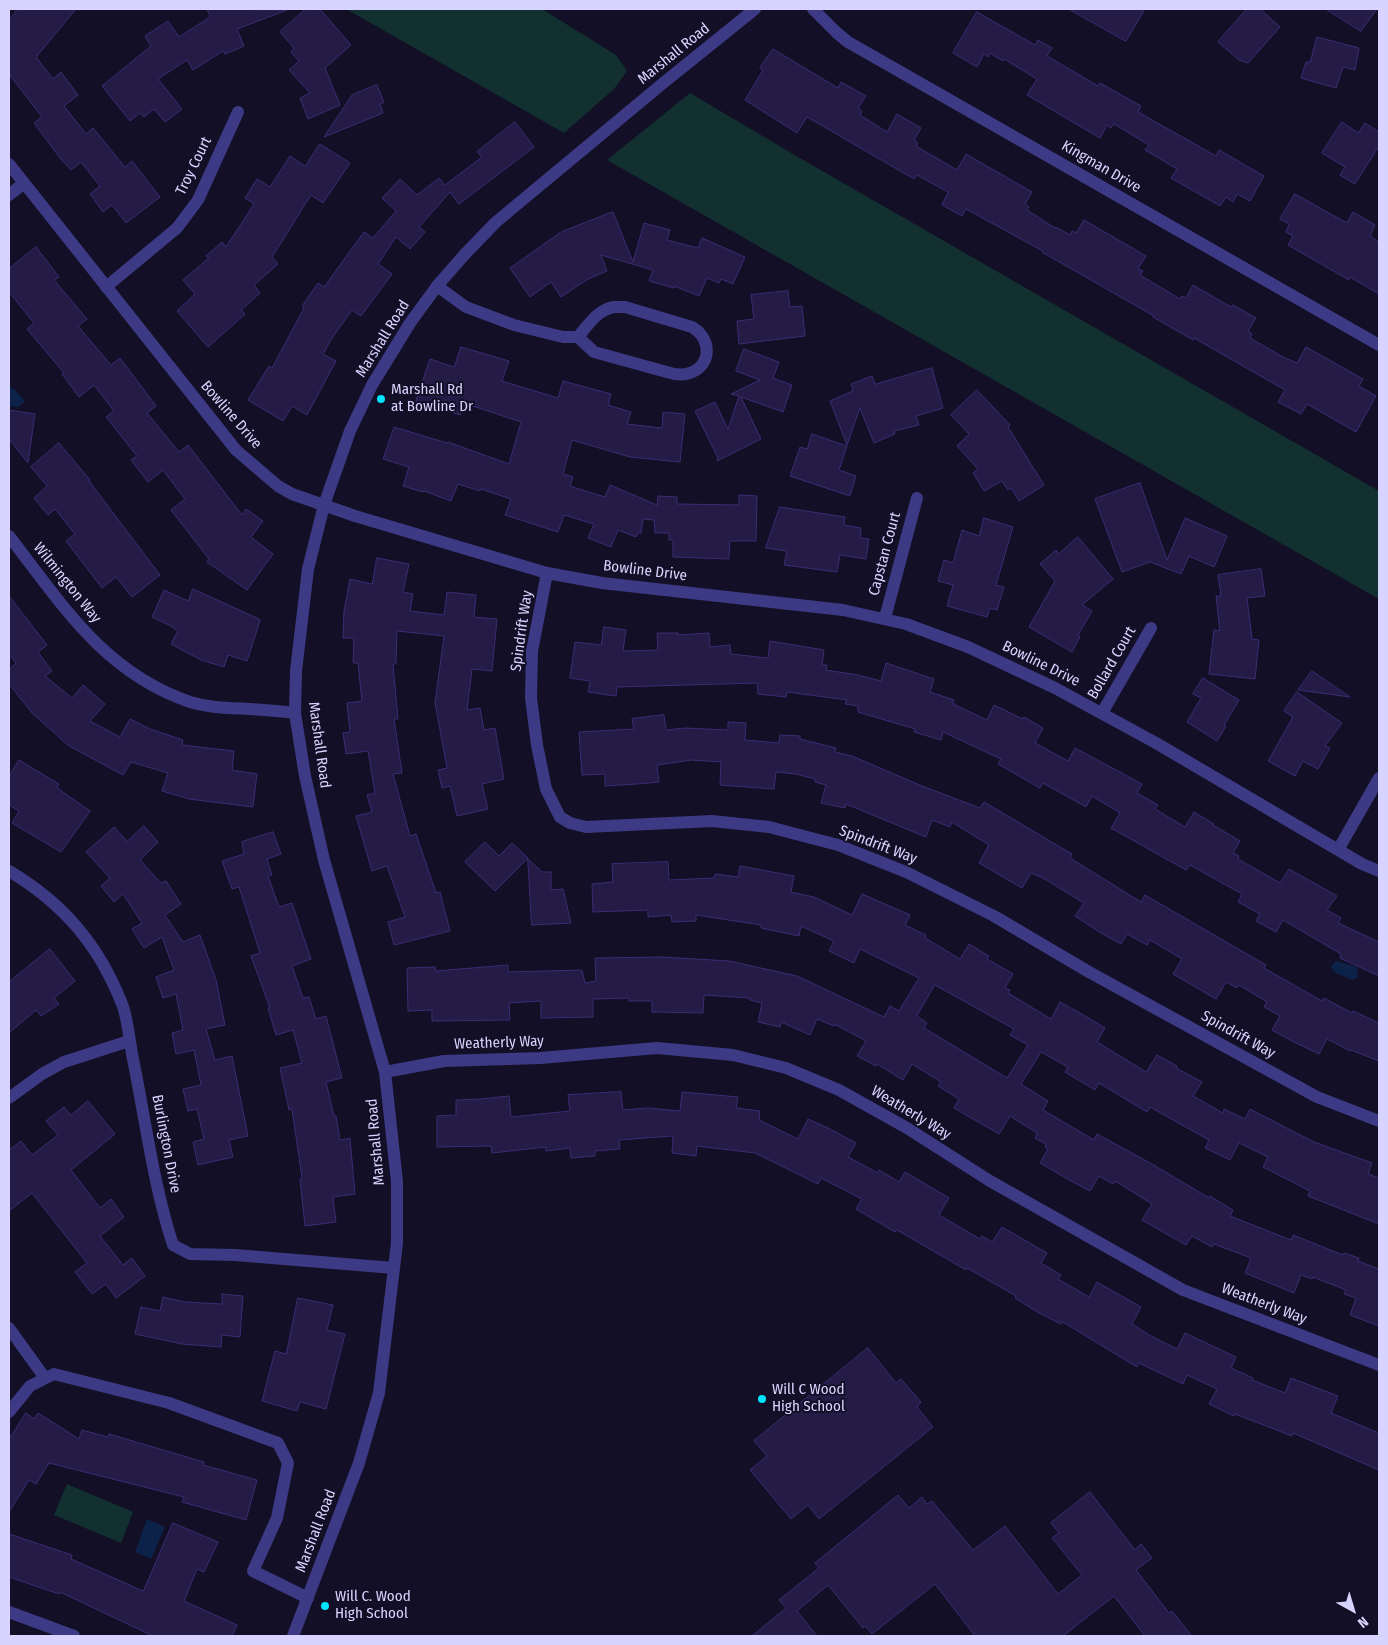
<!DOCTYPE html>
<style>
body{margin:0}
#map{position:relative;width:1388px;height:1645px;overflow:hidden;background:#130f26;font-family:"Fira Sans Condensed",sans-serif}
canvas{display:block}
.frame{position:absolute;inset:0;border:10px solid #d9d4ff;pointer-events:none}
.north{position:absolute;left:1328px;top:1585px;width:50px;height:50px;-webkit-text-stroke:4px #130f26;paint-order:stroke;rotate:141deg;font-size:14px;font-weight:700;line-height:20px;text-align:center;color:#d9d4ff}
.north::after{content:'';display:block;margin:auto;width:18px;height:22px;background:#d9d4ff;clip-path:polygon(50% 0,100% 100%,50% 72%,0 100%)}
</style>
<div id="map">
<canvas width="1388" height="1645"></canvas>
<div class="frame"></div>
<div class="north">N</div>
</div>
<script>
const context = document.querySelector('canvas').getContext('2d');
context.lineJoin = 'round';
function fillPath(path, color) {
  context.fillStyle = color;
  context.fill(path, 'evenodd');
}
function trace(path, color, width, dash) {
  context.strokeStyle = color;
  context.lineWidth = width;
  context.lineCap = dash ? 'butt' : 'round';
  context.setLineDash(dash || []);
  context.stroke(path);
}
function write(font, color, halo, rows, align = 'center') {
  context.font = font + ' "Fira Sans Condensed",sans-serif';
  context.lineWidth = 4;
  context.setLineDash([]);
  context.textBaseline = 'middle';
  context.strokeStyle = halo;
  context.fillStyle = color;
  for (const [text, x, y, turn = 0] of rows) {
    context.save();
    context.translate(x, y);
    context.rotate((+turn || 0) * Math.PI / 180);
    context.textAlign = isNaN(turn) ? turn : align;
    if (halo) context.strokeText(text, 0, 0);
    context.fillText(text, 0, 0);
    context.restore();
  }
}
const green = new Path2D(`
 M346,9H542L616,55L627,71L614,89L564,133Z
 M690,93L798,157L1379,491V599L607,160Z
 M67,1484L133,1512L121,1543L54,1515Z`);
const water = new Path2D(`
 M9,386L16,391L25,401L18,407L9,406Z
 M1336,961L1357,967L1358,977L1352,980L1334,972L1331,966Z
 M147,1519L165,1527L151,1559L135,1552Z`);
const building = new Path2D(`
 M18,9H76L36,57L53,79L61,72L78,95L64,106L86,134L93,128L125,167L132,161L160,197L126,223L112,205L103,212L90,194L100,186L81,162L71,170L60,158L34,123L42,117L9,74V20Z
 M207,9L287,10L237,29L244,46L225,54L223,51L193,70L187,60L158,79L182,109L165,122L154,109L144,117L140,113L130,121L102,86L151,46L145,36L168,21L179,37L210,17Z
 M306,9H320L351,45L325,68L340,105L308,119L300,98L310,93L289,70L299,61L291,52L294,48L280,32Z
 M1069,9H1145L1126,41Z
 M1247,9H1260L1280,27L1248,63L1239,60L1218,42Z
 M1326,9H1377L1361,31Z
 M977,12L1035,45L1038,40L1052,48L1047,56L1098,86L1100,83L1141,106L1138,112L1216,156L1219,150L1264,176L1250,201L1237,194L1233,202L1226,197L1220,206L1171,178L1177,169L1145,150L1149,145L1114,124L1111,128L1107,125L1100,138L1027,95L1037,79L1004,59L1003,61L990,53L988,57L984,54L977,67L953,53Z
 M1317,37L1359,48L1355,70L1343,67L1336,88L1301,78L1306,62H1310Z
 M773,49L838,88L841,82L866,96L858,108L862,111L860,115L887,132L897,114L921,128L914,140L918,143L916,146L957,170L966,154L1032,192L1025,204L1029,207L1027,210L1055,228L1056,227L1070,235L1072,231L1076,233L1084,220L1146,256L1138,269L1143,271L1140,275L1180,299L1182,296L1186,298L1193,285L1231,307L1233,305L1256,318L1248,331L1252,334L1250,338L1283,357L1297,363L1306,347L1363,379L1359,386L1376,396L1356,432L1307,404L1301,414L1278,402L1285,390L1194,338L1193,340L1153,317L1154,316L1042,252L1043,251L966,209L962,216L942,205L948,192L917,175L914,179L807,117L797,133L745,100L763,70L760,68Z
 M377,85L384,102L380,104L383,113L324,137L352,95Z
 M515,122L534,147L459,204L450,192L419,227L425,232L410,249L396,237L378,264L392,274L361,316L352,310L332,338L323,354L336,361L307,415L292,406L283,421L248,400L269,366L272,368L304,308L302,306L318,283L324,287L364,232L373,238L396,211L382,198L400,179L417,195L439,178L445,185L482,157L477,152Z
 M1342,122L1358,133L1365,123L1379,132V146L1355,184L1340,175L1345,167L1322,153Z
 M320,144L350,163L323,203L311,195L272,257L278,264L254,285L260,293L241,310L245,314L208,347L177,311L195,294L183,280L209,258L206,256L222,242L226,247L254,204L245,198L257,179L270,187L290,156L305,166Z
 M1295,194L1347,223L1353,212L1375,225L1370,236L1379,242V294L1350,277L1349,280L1288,245L1293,236L1286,232L1289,224L1280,219Z
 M613,212L633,262L644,223L670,230L667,240L698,248L702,238L745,257L733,284L721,279L719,283L707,278L699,296L674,286V288L649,281L653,270L601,255L607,271L588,279L561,297L551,282L530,297L510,268L561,232Z
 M36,247L59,277L54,280L87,319L78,326L111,365L120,358L156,406L147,413L179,452L188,445L242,515L246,509L263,521L251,537L273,554L247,590L207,562L209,559L171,510L185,499L163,470L148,482L131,460L137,456L106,417L114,411L94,385L79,397L62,374L64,373L27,329L34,323L9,292V269Z
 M788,291L790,307L802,306L805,336L739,344L737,321L754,319L751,295Z
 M461,347L509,361L502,381L525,388L558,398L563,381L611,394L608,405L631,412L627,424L662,428L663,412L685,414L680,462L630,457L572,440L563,474L573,477L570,486L605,497L610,485L657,505L658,496L677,497V504L739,505V495L757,496L756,541H730L729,559L673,557V540H669V533H655L654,520L643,519L641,533H638L636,537L618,530L611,547L588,538L594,524L564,515L558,532L533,524L505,515L511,499L481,489L480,491L458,484L451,501L424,491L423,492L403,486L409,467L383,459L394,427L447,443L448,442L509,464L521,422L464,403L460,415L416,401L430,359L454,367Z
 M744,349L779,362L773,378L792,385L783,412L741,397L761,439L717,461L718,458L695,411L715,402L728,429L739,396L731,394L760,380L736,371Z
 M932,368L943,408L916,416L919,425L894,431L895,434L874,443L860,408L847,445L830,401L853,391L851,384L872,376L875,384Z
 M977,390L1010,425L1008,427L1044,485L1019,501L1011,488L1008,490L1002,481L984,491L973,473L978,469L957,446L969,434L951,415Z
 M9,410L35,414L28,463L9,439Z
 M812,434L847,446L839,470L856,476L850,496L790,476L800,447L807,449Z
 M59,443L90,480L89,481L160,575L132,597L116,577L102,588L66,541L75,534L55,509L48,515L34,498L47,486L31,467Z
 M1140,483L1167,560L1185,518L1227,536L1214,567L1189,556L1181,574L1150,562L1122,572L1095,499Z
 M780,507L845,517L844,525L861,528L860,538L869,539L866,559L840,555L837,572L784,565L787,551L766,548Z
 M984,518L1013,527L996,585L1004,587L997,610L990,608L987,617L947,606L953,585L938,581L944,560L953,563L962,530L979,536Z
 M1078,537L1113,579L1082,605L1092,611L1078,635L1080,636L1072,652L1029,627L1055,581L1040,564L1056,550L1058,554Z
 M377,558L409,564L403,592L413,594L410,611L444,615L447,592L476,595L474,617L497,619L492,671L472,669L467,710L480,708L484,730L495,728L504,779L482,784L488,809L457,816L450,786L442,788L438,770L447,768L435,703L444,636L397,631L396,664H393L398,719H394L402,773L393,774L410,836L416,834L436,893L440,892L450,931L394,945L388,922L405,917L387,866L372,871L356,816L372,812L367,795L375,793L368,751L346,754L343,733L350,732L347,703L362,701L358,663H353L354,638H343L344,611L350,579L372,584Z
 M1261,569L1265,596L1247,598L1252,639L1259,640L1255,679L1209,674L1214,630L1220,631L1216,596H1221L1218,575Z
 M193,589L259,619L260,621L247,661L228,655L224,667L201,660L171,644L178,631L169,625L152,617L164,590L188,601Z
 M9,596L47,645L38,652L52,671L45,676L72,698L83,685L105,704L90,721L120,737L130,719L150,729L183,740L182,745L234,751L232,770L257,774L253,807L189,799L162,791L168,773L131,762L123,775L69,746L32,713L9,684V670L16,663L9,654Z
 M604,627L626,630L623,651L658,650L657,633H678V635L709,633L710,647L730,645L731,654L768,658L770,641L824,650L822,665H827L826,670L858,675L881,681L886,663L934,679L930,692L954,700L953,704L987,720L994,705L1023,719L1024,717L1043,728L1035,743L1068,761L1075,748L1142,784L1137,793L1158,805L1155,809L1185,827L1194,812L1214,824L1213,825L1240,841L1233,853L1239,856L1238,859L1280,883L1289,869L1337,896L1327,910L1341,918L1338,923L1379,942V976L1340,958L1341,954L1283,920L1276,932L1256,921L1260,914L1238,902L1242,894L1190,865L1186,870L1111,828L1120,813L1092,796L1086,807L1043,783L1040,788L998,764L1001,759L943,732L941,740L914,732L915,729L858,712V706L845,704L847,700L787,692L786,697L758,694L757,683L617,687L616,696L588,692L590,681L570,678L575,642L601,645Z
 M1312,671L1350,697L1298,690Z
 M1203,678L1239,700L1224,725L1226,726L1217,741L1187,722L1201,698L1193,694Z
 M1297,692L1342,723L1325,746L1330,748L1318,769L1303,761L1295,776L1268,761L1293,717L1284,711Z
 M664,715L666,730L685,728L728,730V722L746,723L745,740L779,743L780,735L800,736V739L836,748L835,752L852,756L922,786L980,808L984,802L1072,854L1070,858L1141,902L1145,895L1266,965L1264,968L1322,1001L1324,998L1352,1013L1353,1011L1379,1023V1061L1351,1050L1350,1051L1327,1039L1319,1054L1292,1041L1272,1030L1280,1016L1264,1007L1267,1002L1239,985L1237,988L1226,982L1216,999L1173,974L1182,959L1150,940L1147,945L1127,934L1121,944L1101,933L1075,916L1084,903L1043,878L1031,873L1022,888L979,863L989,845L952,822L950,827L932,820L926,837L846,804L845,808L821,803L826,785L815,782V779L796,774L776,772L774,789L720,785L721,762L692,760L657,765L659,782L637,784L605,786V774L582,775L579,732L634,729L632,719Z
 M19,760L59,784L57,788L90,811L61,852L12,823L19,811L9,805V777Z
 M144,826L158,842L140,860L161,883L166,881L181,904L165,915L183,942L200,935L216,980L225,1025L206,1029L215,1060L232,1056L248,1136L229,1140L233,1157L198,1165L193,1142L204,1139L197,1109L188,1111L183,1089L201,1085L194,1050L176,1054L172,1033L183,1030L176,994L163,998L156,977L174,970L162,937L144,948L132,929L142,923L123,894L114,902L101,886L110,878L86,852L114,827L127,841Z
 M273,832L281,854L267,859L272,875L268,876L279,907L292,903L311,959L292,966L303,998L309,997L316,1019L326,1016L342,1078L326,1082L334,1116H336L340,1140L350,1138L355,1194L333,1197L336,1222L305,1226L300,1179L302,1178L292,1109L289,1110L280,1068L302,1063L293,1030L276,1035L268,1008H270L251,956L260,953L239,887L232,889L222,861L244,854L242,842Z
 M485,842L499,856L512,843L528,858L495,891L465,862Z
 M528,859L542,872H551V890L563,889L571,923L532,925Z
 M668,862L669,880L714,878L715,874L738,877L740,866L794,876L791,892L814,897L852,915L862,894L910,915L905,925L926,935L925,938L960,959L969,944L989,956L987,959L1013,974L1005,988L1010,990L1008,993L1051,1019L1060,1002L1080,1013L1105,1028L1097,1042L1146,1072L1157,1055L1177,1066L1176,1068L1202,1082L1193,1096L1223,1113L1224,1109L1245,1119L1250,1109L1314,1142L1372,1163L1368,1174L1379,1178V1224L1308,1196L1310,1191L1263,1167L1268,1157L1239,1143L1230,1160L1205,1148L1209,1140L1150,1107L1147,1112L1099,1083L1095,1090L1065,1072L1068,1067L1041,1052L1021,1084L1048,1101L1043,1110L1094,1140L1097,1134L1152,1164L1209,1198L1210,1196L1233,1210L1230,1216L1291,1240L1293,1235L1343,1255L1344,1253L1359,1258L1358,1261L1379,1269V1326L1350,1315L1356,1298L1344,1294L1346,1290L1313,1277L1312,1279L1301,1275L1294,1293L1245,1273L1251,1258L1214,1244L1212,1247L1192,1236L1186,1245L1142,1220L1152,1204L1115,1181L1113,1184L1099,1176L1090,1191L1071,1181L1040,1163L1048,1149L1045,1147L1046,1144L1035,1138L1037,1133L1010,1116L999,1134L954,1108L959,1099L938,1086L941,1082L912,1064L903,1080L877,1064L876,1066L857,1056L866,1041L834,1024V1026L817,1019L810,1035L781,1022L780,1027L758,1022L762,1003L750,1000V998L704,995L703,1013L652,1012V1001H629V998L593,999V1017L541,1018V1001L509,1003L510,1020L432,1021V1010L408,1011L407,968L435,967L436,971L508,965V972L582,970L585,983L596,981L595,958L663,957L729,961L797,976L884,1017L890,1006L899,1011L919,978L860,949L854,963L829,951L834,941L801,926L799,936L761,928V925L696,915V921L672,922L671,915L648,917V910L593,912L592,884L613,882L612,864ZM935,985L1014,1029L1010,1035L1028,1045L1007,1078L924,1028L927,1023L917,1016Z
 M50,949L75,981L54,998L59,1004L41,1016L36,1010L9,1033V982Z
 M621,1092L623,1110L648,1108L680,1111L682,1092L716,1095L738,1097L736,1108L760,1111L759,1120L798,1139L808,1119L828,1128L856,1143L848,1157L878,1173L879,1170L899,1182L905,1172L949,1198L939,1215L980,1239L982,1236L992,1242L1002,1227L1047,1253L1041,1263L1061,1275L1058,1279L1089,1297L1097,1282L1141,1307L1132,1324L1149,1335L1177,1349L1185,1333L1236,1357L1231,1368L1253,1378L1252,1380L1285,1393L1291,1378L1338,1396L1331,1413L1379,1433V1470L1293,1433L1292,1436L1235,1414L1234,1416L1209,1404L1217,1389L1187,1375L1183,1384L1139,1363L1137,1367L1063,1322L1061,1324L1039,1313L1015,1298L1016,1296L967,1268L966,1270L897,1230L895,1232L856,1209L862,1199L821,1178L818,1184L755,1153L697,1146L696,1156L672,1153L673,1136L619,1140L620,1149L595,1151V1156L571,1158L570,1148L546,1151V1147L492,1153L491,1146L437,1147V1116L456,1115V1100L481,1099L509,1096L511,1117L570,1111L568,1095Z
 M88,1101L115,1134L71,1170L100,1208L111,1199L124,1217L100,1236L123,1265L132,1258L145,1276L116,1298L106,1284L92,1294L75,1272L87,1263L32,1193L9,1211V1150L21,1141L32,1155L58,1135L46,1121L64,1107L71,1115Z
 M222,1294L243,1296L240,1337L222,1335L221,1347L182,1344L135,1334L141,1307L160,1311L163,1297L185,1302L222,1304Z
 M298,1298L333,1305L327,1330L345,1334L326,1409L300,1402L297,1411L262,1401L275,1351L286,1354Z
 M868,1348L896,1383L901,1379L921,1402L917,1407L933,1427L819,1519L808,1505L791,1519L750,1470L767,1456L754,1441Z
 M26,1413L34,1419L38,1413L79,1439L82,1430L108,1437L109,1434L204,1462L203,1465L257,1480L246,1520L182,1502L184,1497L49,1463L36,1484L29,1480L9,1512V1440Z
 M1090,1492L1135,1550L1141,1544L1152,1558L1136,1570L1169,1613L1172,1611L1192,1636H1145L1114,1596L1063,1636H975L935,1584L872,1634L865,1626L863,1628L828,1585L797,1611L817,1636H752L786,1608L779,1600L819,1568L815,1563L898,1495L909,1508L922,1497L927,1504L932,1501L973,1550L1005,1526L1058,1594L1082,1575L1052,1538L1059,1533L1051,1523Z
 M173,1523L218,1542L204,1572L197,1569L184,1601L237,1625L232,1636H153L60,1592L59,1594L9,1577V1534L72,1555L71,1559L143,1591Z`);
const minor = new Path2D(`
 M813,9L837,33L848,42L1379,345
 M9,164L236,450L278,486L292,494L355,516L547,573L602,583L843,610L906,624L968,647L1055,688L1156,743L1362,864L1379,871
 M9,195L24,183
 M437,286L466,307L514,325L563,337H578
 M106,287L177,228L198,200L238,112
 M614,307H625L692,327C714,340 711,369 686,374C682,375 678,374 674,374L594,352L578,337C589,324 597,310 614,307Z
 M9,536C62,604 103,672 190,702C210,708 230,708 250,709C265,710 280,711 295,713
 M547,573L532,651L531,698L537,745L546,789L560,817L570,823L586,827L712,821L769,827L838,845L906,872L994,916L1089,972L1317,1097L1379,1121
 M885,618L917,498
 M1102,713L1151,628
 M1338,850L1379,778
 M9,871C63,903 99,945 122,1004C128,1018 130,1047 134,1064C146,1124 154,1187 173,1245L190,1254L235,1255L394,1268
 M385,1072L444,1061L540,1058L657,1048L733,1055L786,1068L839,1090L907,1128L990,1181L1183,1290L1379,1365
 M9,1098L42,1074L64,1062L129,1041
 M9,1328L45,1378
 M9,1412L30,1386L54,1374L169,1403L278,1443L288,1463L277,1518L253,1571L308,1598
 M9,1612L74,1636`);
const tertiary = new Path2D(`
 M293,1636L359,1463L379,1393L397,1243V1182L385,1072L324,860L305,776L295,713L296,671L308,569L324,505L350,431L372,385L410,323L437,286L465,254L496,222L662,84L755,9`);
const markers = [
 [381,399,5,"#00e5ff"],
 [762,1399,5,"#00e5ff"],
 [325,1606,5,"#00e5ff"]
];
const streetNames = [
 ["Marshall Road",674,54,-39],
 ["Troy Court",194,166,-64],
 ["Kingman Drive",1101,167,30],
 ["Marshall Road",383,339,-58],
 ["Bowline Drive",231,415,49],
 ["Capstan Court",885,554,-75],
 ["Bowline Drive",645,571,7],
 ["Wilmington Way",67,583,51],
 ["Spindrift Way",522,631,-82],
 ["Bollard Court",1112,663,-60],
 ["Bowline Drive",1041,664,26],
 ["Marshall Road",319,745,82],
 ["Spindrift Way",878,845,21],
 ["Spindrift Way",1238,1035,29],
 ["Weatherly Way",499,1043,-2],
 ["Weatherly Way",911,1113,31],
 ["Marshall Road",376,1142,-95],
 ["Burlington Drive",166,1144,79],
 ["Weatherly Way",1264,1304,21],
 ["Marshall Road",316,1531,-69]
];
const poiNames = [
 ["Marshall Rd",391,390],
 ["at Bowline Dr",391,407],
 ["Will C Wood",772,1390],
 ["High School",772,1407],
 ["Will C. Wood",335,1597],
 ["High School",335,1614]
];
fillPath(green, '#12302f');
fillPath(water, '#0c2248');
fillPath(building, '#241b47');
trace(building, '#3b2d73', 1);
trace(minor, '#3d3a85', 12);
trace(tertiary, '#3d3a85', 12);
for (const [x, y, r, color] of markers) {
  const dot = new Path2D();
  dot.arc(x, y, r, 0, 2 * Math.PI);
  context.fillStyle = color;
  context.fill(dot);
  trace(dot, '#130f26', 2);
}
write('15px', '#d9d4ff', '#130f26', streetNames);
write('15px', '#d9d4ff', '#130f26', poiNames, 'left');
</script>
